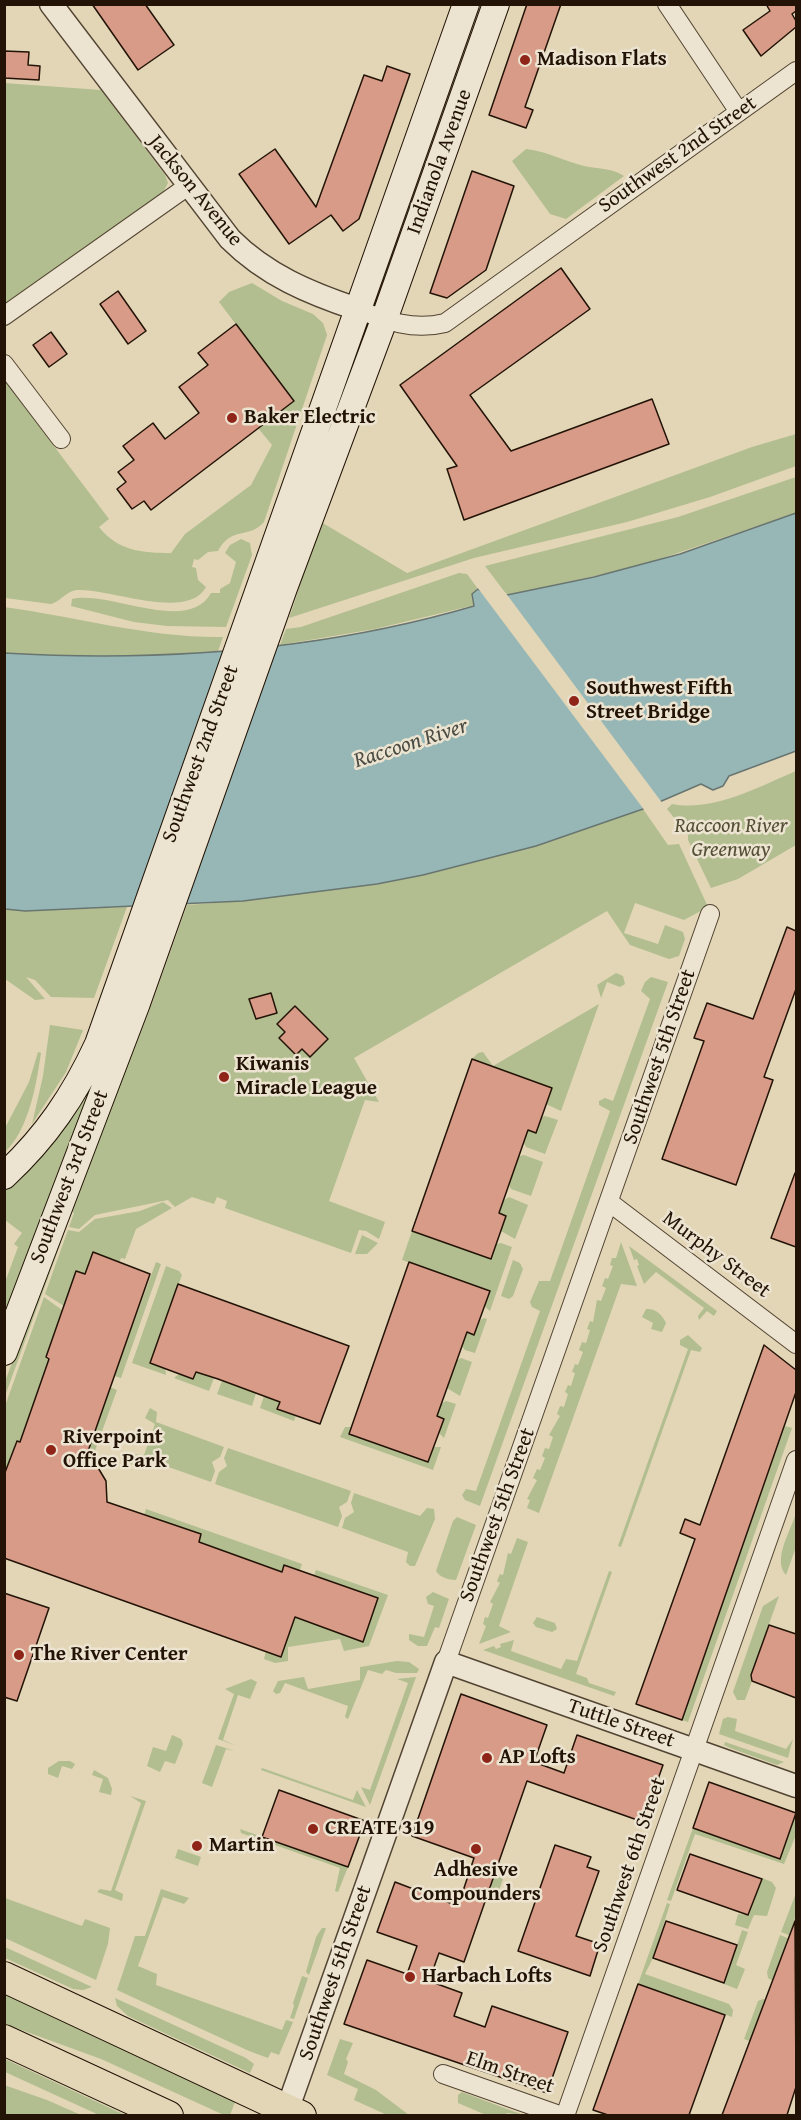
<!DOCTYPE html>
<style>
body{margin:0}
#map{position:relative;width:801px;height:2120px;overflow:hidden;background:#e2d6b7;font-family:"Gentium Book Plus",serif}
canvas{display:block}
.frame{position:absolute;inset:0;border:6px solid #221306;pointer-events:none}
</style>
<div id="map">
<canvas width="801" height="2120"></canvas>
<div class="frame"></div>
</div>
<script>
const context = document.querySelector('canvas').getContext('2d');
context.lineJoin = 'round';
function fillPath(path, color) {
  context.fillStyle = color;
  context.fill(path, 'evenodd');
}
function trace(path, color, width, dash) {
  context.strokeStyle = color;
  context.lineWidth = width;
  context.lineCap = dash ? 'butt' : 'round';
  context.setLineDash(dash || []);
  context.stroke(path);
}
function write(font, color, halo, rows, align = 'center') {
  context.font = font + ' "Gentium Book Plus",serif';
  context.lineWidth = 5;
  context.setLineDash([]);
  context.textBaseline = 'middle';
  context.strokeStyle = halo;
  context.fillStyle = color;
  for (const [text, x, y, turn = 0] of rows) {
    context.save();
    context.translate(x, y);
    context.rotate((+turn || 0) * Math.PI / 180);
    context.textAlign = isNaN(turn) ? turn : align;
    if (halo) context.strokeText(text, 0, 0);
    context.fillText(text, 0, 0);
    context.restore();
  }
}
const green = new Path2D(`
 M4,83L101,90L165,175L168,183L162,194L4,307Z
 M526,149C548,152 557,158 577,164C593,170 609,166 624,176L566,219L550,214L512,161Z
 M252,283L282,301L313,314L323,323L327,335L264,522C250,539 231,526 218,551L208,552L198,560L194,559L192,567L196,568L198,580L206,587C188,621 111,589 79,590C66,590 62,601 51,604L5,598L4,380L109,519L99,527C118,551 142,553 171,553L185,534L251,485L272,445L258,428L294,401L219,302L229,292Z
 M796,434V466L710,497L627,522L474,558L289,618C301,586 308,553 321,522L407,573L752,447Z
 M796,477V513L636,567L507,595L485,566L678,517Z
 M241,539L250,543L252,555L226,627L167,626L134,622L71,606L72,599C109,590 188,635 211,593H220V589L230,583L236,562L225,553L230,545Z
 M459,573L467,574L478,589L472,594L475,605L375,629L280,645L286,629L301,627Z
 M4,607C78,617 148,638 223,637L218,651C147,657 75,657 5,653Z
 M796,771V845L738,879L711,888L688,840V835L667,809L672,804C714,812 758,787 796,771Z
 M643,809L668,845L679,844L708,907L684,920L635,903L624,933L658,944L665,925L683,932L685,939L679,956L669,959L630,945L607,911L354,1058L379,1102L365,1100L329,1201L385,1222L379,1239L366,1231L359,1230L351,1253L225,1208L227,1201L217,1197L214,1204L192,1197L175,1207L168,1200L95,1215L79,1229L69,1227L74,1213L72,1212L5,1396L4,1384L130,1051L152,1003L187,905C348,894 491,865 643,809Z
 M127,907L94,998L51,997L35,980L26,977L45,999L35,1000L5,979L4,909L25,911Z
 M616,973L623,976L625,984L620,987L607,982L601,998L597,985Z
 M651,977L668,982L480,1506L465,1500L462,1495L466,1489L476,1491L540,1311L532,1307L530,1302L539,1281H550L610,1111L599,1105V1101L605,1098L613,1101L650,999L641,991L645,982Z
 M599,1004L561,1111L546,1104L552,1088L472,1059L478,1053L483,1052L493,1066Z
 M50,1025L83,1030L66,1072L32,1124L43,1076Z
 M38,1052L41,1053C36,1086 29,1129 5,1152V1128L29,1082Z
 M103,1060L5,1326L4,1285L18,1247L14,1244L22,1233L5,1220V1189L14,1182Z
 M545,1116L558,1120L545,1154L526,1147L524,1143L528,1130L536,1133L542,1117Z
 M524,1155L543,1162L531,1196L511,1189L509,1185L519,1156Z
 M509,1197L528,1205L515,1239L501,1231L499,1213L504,1200Z
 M163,1202L172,1208L136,1229L125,1259L121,1258L119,1263L93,1253L85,1274L76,1271L64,1306L45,1294L68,1230L79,1232L95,1219L140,1211Z
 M412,1231L490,1259L496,1244L501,1243L512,1247L490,1311L484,1306L489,1291L402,1260Z
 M362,1235L378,1243L367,1254H355Z
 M621,1242L637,1286L621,1284L539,1513L527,1508L530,1500L527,1499L537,1480L533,1478L537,1469L540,1470L545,1458L542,1456L545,1448L549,1449L553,1437L549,1435L560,1416L557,1414L560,1406L564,1407L568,1394L565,1392L568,1385L571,1386L575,1373L572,1372L575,1364L578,1365L583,1352L579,1350L582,1342L586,1343L590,1330L587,1329L590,1321L593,1322L597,1300L601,1301L606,1288L602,1286L605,1278L608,1279L613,1266L610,1265L612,1258H616Z
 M629,1246L717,1311L714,1316L707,1311L699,1320L698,1316L704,1308L656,1272L644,1284L637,1266L639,1265L637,1259L634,1260Z
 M513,1260L520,1263L523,1269L513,1296L509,1299L501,1296Z
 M156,1262L161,1264L121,1378L114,1376Z
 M166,1266L179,1271L182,1275L150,1362L165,1368L166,1375L132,1363Z
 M44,1297L62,1310L46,1357L49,1359L20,1442L16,1441L5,1475V1406Z
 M646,1309C655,1308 662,1314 666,1323L662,1332L651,1329L653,1323L642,1317Z
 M484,1318L487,1319L475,1353L465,1350L462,1346L467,1332L474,1335L480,1320Z
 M688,1335L702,1348L700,1352L691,1350L621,1547L618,1546L688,1349L680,1345V1340Z
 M461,1358L472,1362L460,1396L447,1388L457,1360Z
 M196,1372L214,1378L209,1391L174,1378L179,1374Z
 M222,1381L256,1393L252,1406L217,1394Z
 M110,1387L117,1390L92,1459L99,1465L98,1466L85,1458Z
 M264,1396L280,1402L278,1408L296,1415L294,1421L260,1408Z
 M446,1401L456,1404L444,1438L439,1433L444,1419L437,1416L442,1403Z
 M150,1408L157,1412L156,1422L224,1447L220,1457L212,1462L215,1471L211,1482L143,1458L138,1466L130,1464L131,1454L144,1455L155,1424L145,1418Z
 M785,1426L792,1428L688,1722L682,1720Z
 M345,1427H351L349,1434L428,1462L434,1447H441L433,1470L340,1437Z
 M228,1448L351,1491L347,1502L339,1507L342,1516L338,1527L215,1484L219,1472L227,1466L224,1458Z
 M354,1493L420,1516L427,1508L434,1509L435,1519L415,1566H410L406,1562L408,1552L342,1528L345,1518L354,1512L351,1503Z
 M146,1509L302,1564L300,1570L285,1565L282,1572L199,1542L201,1534L144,1515Z
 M796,1513V1547L786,1575C772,1560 791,1530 796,1513Z
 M457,1517L476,1525L456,1580C449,1580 439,1577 436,1571L453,1521Z
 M517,1538L528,1542L499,1626L511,1632L479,1644L486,1626L483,1624L485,1617L488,1618L493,1604L490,1602L500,1583L497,1581L500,1574L503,1575L508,1553L511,1554Z
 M316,1570L388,1595L369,1646L344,1651L340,1639L288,1647V1661L275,1663L264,1659L266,1651L281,1657L295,1617L363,1642L378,1598L314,1575Z
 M609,1571L612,1572L576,1674L587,1678L589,1683L616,1692L614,1696L483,1650L494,1646L496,1649L501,1647L500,1644L514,1640L511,1651L561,1669L566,1659L577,1661Z
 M433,1592L449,1599L439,1628L435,1627L427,1646H418L409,1640V1634L424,1637L434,1606L428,1604L426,1597Z
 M779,1596L751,1675L752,1681L745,1700H737L733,1692L763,1606Z
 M537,1617L555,1623L557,1629L552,1632L536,1627L533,1623Z
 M397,1661L409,1662L419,1669L417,1673H396L386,1670L382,1674L368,1670L348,1719L345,1717L348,1706L285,1683L280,1693L276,1694L273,1691L278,1681L304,1677L308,1689L360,1680V1667Z
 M416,1677L370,1805L361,1787L370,1790L408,1683L397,1679Z
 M251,1679L257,1682L250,1699L238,1695L223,1740L237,1746L218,1739L234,1694L225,1689Z
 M728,1717L737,1719L735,1731L786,1749L793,1739L788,1758L719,1734L723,1719Z
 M172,1735L181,1739L183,1744L175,1764L165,1761L160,1772L147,1766L153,1747L166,1751Z
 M725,1742L784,1762L777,1765L730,1748L724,1745Z
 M216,1745L235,1751L226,1749L212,1787L202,1783Z
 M59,1761H70L75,1764L72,1769L62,1766L58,1778L48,1774V1768Z
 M262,1768L353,1800L357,1790L366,1807L261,1770Z
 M94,1770L108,1778L112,1789L111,1795L99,1792L103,1779L92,1775Z
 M130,1796L146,1801L115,1890L123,1894L122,1901L97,1892L100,1889L111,1891L141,1803Z
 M796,1813V1835L784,1864L695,1834L671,1901L667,1900L693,1828L779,1859Z
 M240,1829L348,1867L338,1892L335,1891L340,1868L241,1833Z
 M178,1849L201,1857L198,1866L175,1858Z
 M497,1866L504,1876C500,1887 498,1900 485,1902Z
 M762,1878L772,1882L776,1888L767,1916L754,1915L748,1929L735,1925L738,1914L749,1915Z
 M161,1889L189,1898L184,1904L163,1897L138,1966L157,1974L156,1985L282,2030L286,2020L293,2022L279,2055L271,2052L268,2058L249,2051L117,1990L135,1936H145Z
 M796,1893V1915L792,1928L796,1930V1938L781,1932Z
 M5,1898L82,1926L85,1919L110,1928L108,1944L96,1980L5,1938Z
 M667,1903L670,1904L653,1958L645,1974L729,2004L733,2010L732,2017L638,1984Z
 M322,1928H326L309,1975L306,1972L316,1937Z
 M742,1930L748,1932L736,1965L745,1969L737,1989L724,1984Z
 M780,1935L790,1939L773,1981L768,1978L767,1972Z
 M5,1947L92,1987L83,1990L73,1989L5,1958Z
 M302,1976L308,1978L294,2019L290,2018L294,2006L293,2003Z
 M5,1994L235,2102L230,2115H224L101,2059L5,2024Z
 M115,1998L246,2058L254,2064L250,2073L128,2016L117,2006Z
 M763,1999L766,2000L760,2045L744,2039L758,2001Z
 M340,2039L353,2043L346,2059L348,2062L344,2074L376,2090L409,2115H387L354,2100L358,2089L327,2075Z
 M5,2059L125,2115H99L5,2072Z
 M4,2085L47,2100L81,2115H5Z
 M462,2092L523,2115L507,2113L505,2115H486L458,2103V2095Z`);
const water = new Path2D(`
 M796,513V751L729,776L723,786L713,790L701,784L643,809L536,846L423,875L377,884L243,901L25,911L5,909L4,653C161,662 324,650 474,606L472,594L478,589L491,596L507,595L594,577L680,554Z`);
const pier = new Path2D(`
 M477,587L492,593L505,592L663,804L645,811Z`);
const building = new Path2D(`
 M92,4H145L174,45L138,70Z
 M527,4H561L525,107L533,110L526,128L489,115Z
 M766,4H796V11L792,14L796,21V27L761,56L743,30L770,11Z
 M4,51L29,52L28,65L40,66L39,80L4,78Z
 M387,66L410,74L359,219L343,231L331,215L289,244L239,174L275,149L316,207L364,75L382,81Z
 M472,171L514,186L486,270L447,298L430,293Z
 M561,268L590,309L470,395L511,451L652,399L669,444L464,520L447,469L457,466L400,385Z
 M118,291L146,331L128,344L100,304Z
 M236,324L294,401L151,510L144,501L132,509L117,489L126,482L118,472L134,460L123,446L153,423L165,439L199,413L179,387L208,365L198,353Z
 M51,332L67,354L49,367L33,345Z
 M787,927L796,931V989L764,1077L773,1080L736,1185L662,1159L704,1041L694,1038L707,1003L753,1019Z
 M271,993L277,1013L256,1019L249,999Z
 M295,1006L328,1039L310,1057L302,1049L296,1055L279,1038L285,1032L277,1024Z
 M472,1059L552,1088L536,1133L528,1130L499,1213L506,1216L491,1259L412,1231Z
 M795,1173L796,1174V1247L771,1238Z
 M93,1252L150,1274L86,1457L97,1466L106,1481L107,1502L201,1534L199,1542L282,1572L284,1565L378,1598L363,1642L295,1617L281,1657L4,1558V1475L17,1441L20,1442L49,1359L46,1357L76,1271L85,1274Z
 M409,1262L490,1291L474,1335L467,1332L437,1416L444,1419L428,1462L349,1434Z
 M178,1284L349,1346L320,1424L277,1409L280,1402L218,1379L196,1372L193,1379L150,1363Z
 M764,1345L796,1370V1392L682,1720L636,1704L695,1539L680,1533L685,1519L700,1525Z
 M4,1593L49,1608L17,1701L4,1697Z
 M769,1625L796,1634V1698L752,1681L751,1675Z
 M461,1694L547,1725L534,1762L564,1773L577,1735L663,1765L643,1822L527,1781L464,1962L439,1953L429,1981L462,1993L454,2016L485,2027L492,2006L568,2032L547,2093L344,2024L367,1960L407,1974L417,1946L377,1932L395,1882L458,1906L474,1858L412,1836Z
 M709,1782L796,1813L780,1859L693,1828Z
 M279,1790L365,1821L348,1867L262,1837Z
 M555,1845L591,1857L587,1867L599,1871L576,1936L600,1944L590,1976L518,1951Z
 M690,1854L762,1879L748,1915L677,1890Z
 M666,1921L737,1945L724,1983L653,1958Z
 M795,1921L796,2087L787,2115H722Z
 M638,1984L725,2015L689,2115H608L593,2110Z`);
const minor = new Path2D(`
 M667,4L739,112
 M357,309C387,321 413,331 445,323L796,71
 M4,316L188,186
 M4,364L61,439
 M609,1202L796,1344
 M446,1662L710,914
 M443,2074L562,2116
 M565,2116L796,1460`);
const tertiary = new Path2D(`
 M51,4L230,239C266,275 309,293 357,309
 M285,2116L446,1662L796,1786`);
const secondary = new Path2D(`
 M4,1176C46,1137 74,1096 98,1044L466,4
 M4,1352L137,1003L284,588L384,320L496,4`);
const primary = new Path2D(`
 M4,1977L301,2116
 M4,2040L168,2116`);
const markers = [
 [525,60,6,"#8f2418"],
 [232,418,6,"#8f2418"],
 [574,701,6,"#8f2418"],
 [224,1077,6,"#8f2418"],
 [51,1450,6,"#8f2418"],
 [19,1655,6,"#8f2418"],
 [487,1758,6,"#8f2418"],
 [313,1829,6,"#8f2418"],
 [197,1846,6,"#8f2418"],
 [476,1849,6,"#8f2418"],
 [410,1977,6,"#8f2418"]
];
const poiNames = [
 ["Madison Flats",537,60],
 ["Baker Electric",244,418],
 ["Southwest Fifth",586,689],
 ["Street Bridge",586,713],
 ["Kiwanis",236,1065],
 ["Miracle League",236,1089],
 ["Riverpoint",63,1438],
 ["Office Park",63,1462],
 ["The River Center",31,1655],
 ["AP Lofts",499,1758],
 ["CREATE 319",325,1829],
 ["Martin",209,1846],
 ["Adhesive",476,1871,"center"],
 ["Compounders",476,1895,"center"],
 ["Harbach Lofts",422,1977]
];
const streetNames = [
 ["Southwest 2nd Street",678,155,-35],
 ["Indianola Avenue",440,162,-70],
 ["Jackson Avenue",195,191,51],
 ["Southwest 2nd Street",201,754,-70],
 ["Southwest 5th Street",660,1057,-71],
 ["Southwest 3rd Street",70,1177,-69],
 ["Murphy Street",716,1255,37],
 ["Southwest 5th Street",498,1515,-70],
 ["Tuttle Street",621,1724,19],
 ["Southwest 6th Street",630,1865,-71],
 ["Southwest 5th Street",336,1973,-71],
 ["Elm Street",510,2073,19]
];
const parkNames = [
 ["Raccoon River",731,827],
 ["Greenway",731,851]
];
const waterNames = [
 ["Raccoon River",411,744,-18]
];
fillPath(green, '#b2be8f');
fillPath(water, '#96b7b6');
trace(water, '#687570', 1.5);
fillPath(pier, '#e2d6b7');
fillPath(building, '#d89b88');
trace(building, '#221306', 1.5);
trace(minor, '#524432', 20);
trace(tertiary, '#524432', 25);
trace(secondary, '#221306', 28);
trace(primary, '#221306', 32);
trace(minor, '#ece4d0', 18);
trace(tertiary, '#ece4d0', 22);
trace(secondary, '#ece4d0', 26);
trace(primary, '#e2d6b7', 30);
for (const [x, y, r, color] of markers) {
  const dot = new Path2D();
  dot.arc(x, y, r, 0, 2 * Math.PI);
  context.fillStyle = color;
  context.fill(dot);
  trace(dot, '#ece4d0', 2);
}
write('bold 21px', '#221306', '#ece4d0', poiNames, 'left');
write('21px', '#221306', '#ece4d0', streetNames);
write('italic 21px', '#544f36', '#ece4d0', parkNames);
write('italic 22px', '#4b4c44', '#ece4d0', waterNames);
</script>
